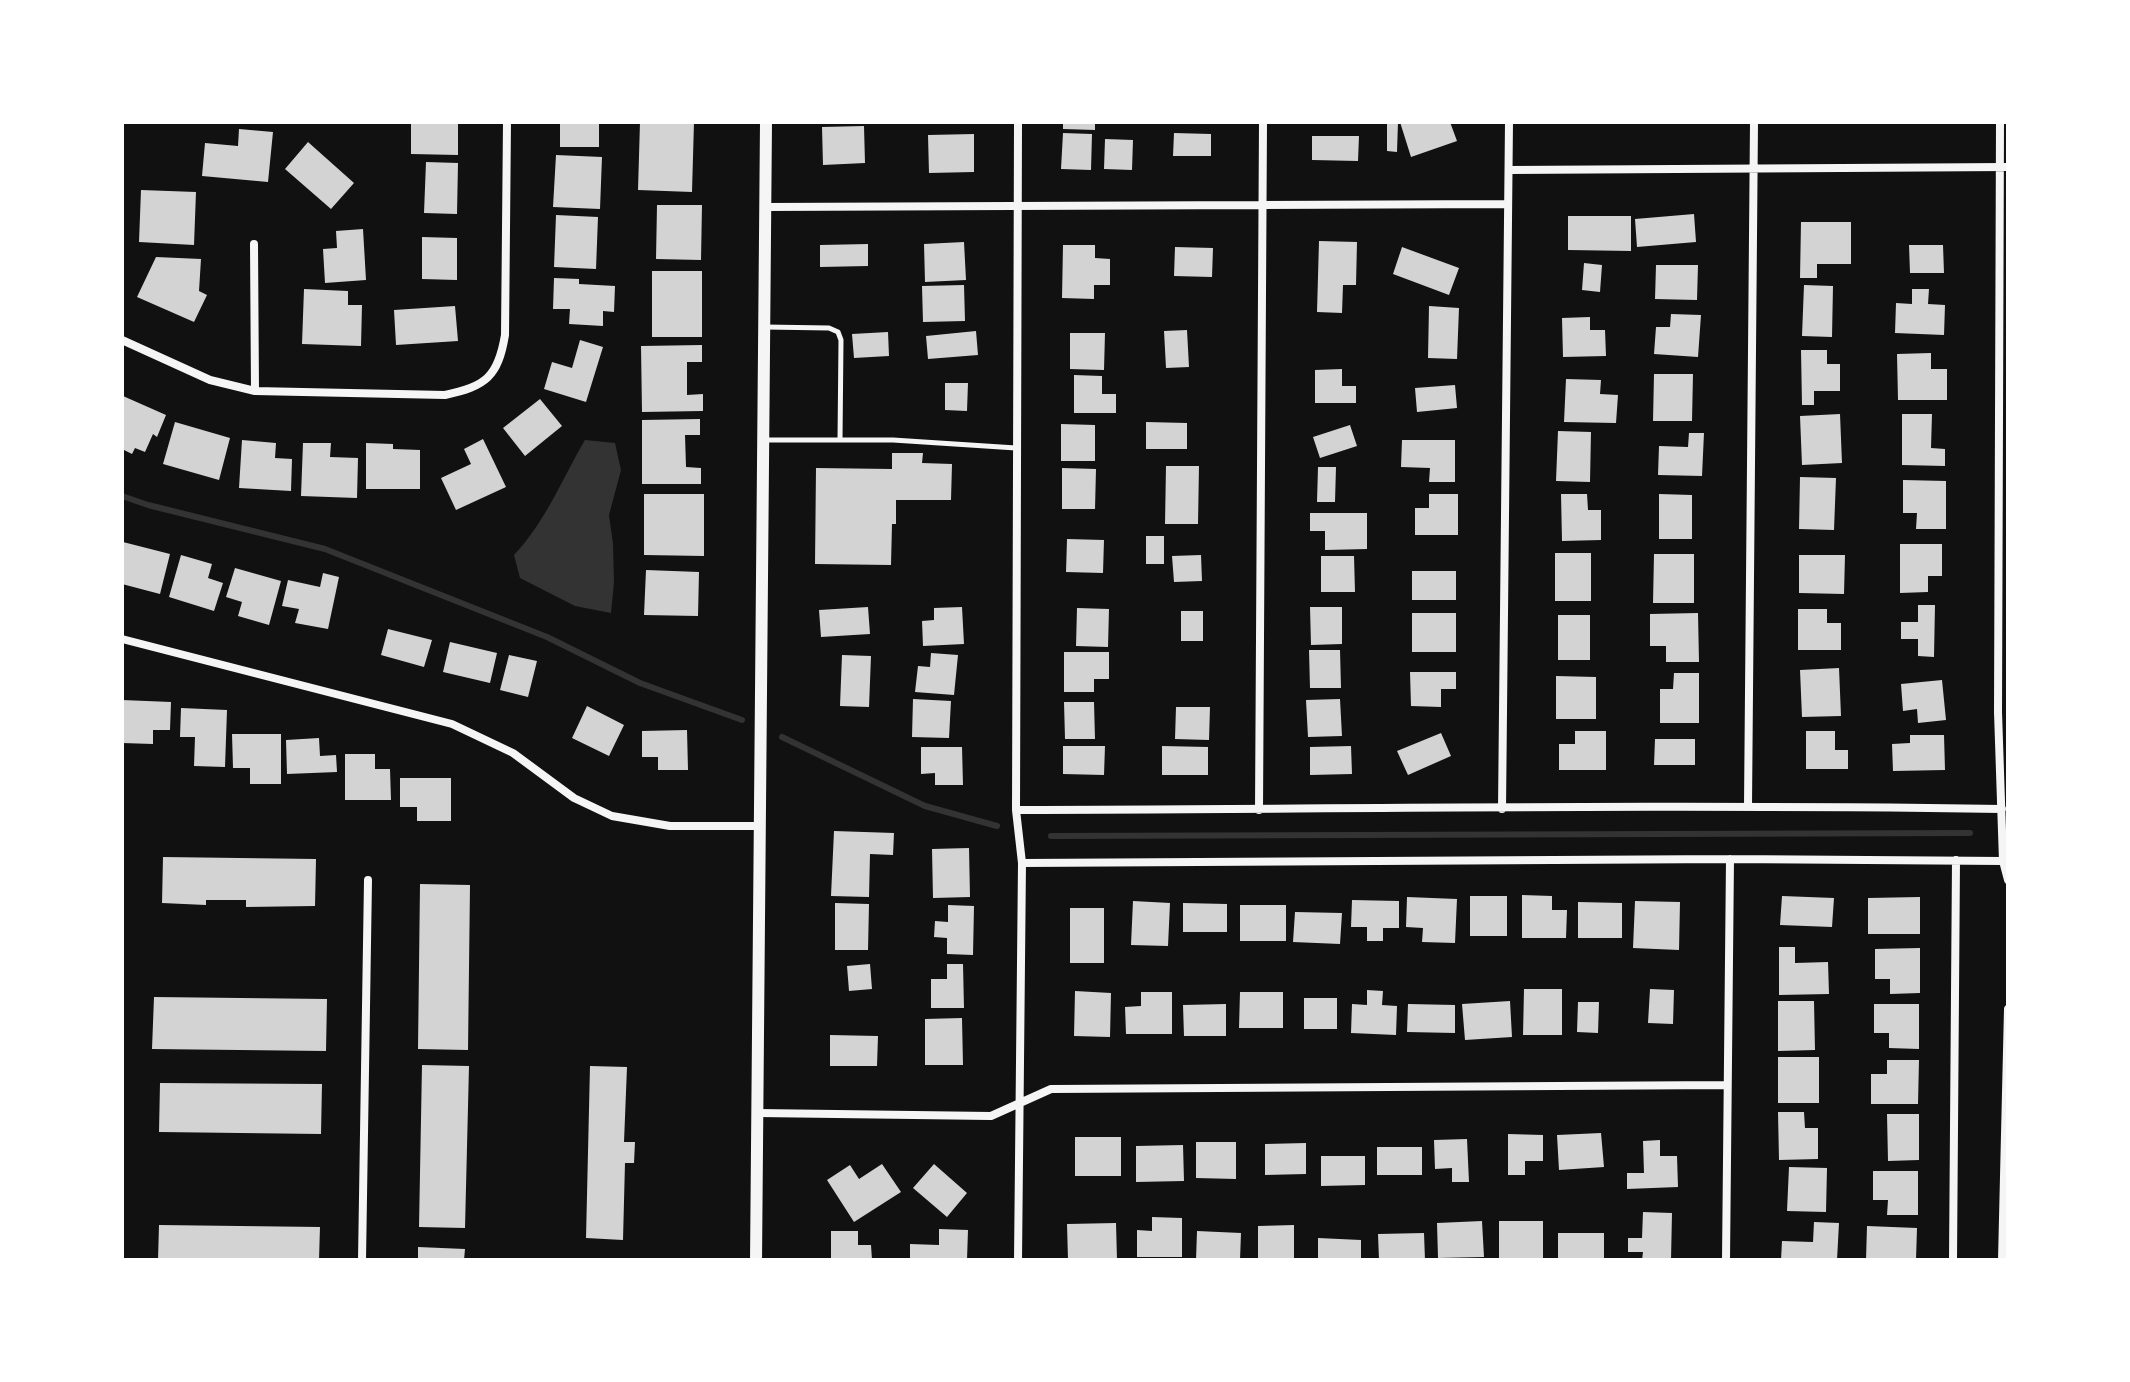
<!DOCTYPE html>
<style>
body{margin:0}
#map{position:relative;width:2130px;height:1382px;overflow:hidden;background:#111;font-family:Lato,sans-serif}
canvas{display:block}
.frame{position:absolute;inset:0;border:124px solid #fff;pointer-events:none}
</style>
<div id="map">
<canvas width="2130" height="1382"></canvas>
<div class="frame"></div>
</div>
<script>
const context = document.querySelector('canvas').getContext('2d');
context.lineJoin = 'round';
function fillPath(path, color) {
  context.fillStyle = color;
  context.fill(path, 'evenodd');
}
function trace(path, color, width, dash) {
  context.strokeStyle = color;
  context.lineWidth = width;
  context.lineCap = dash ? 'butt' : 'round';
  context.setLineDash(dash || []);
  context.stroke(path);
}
const water = new Path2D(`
 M585,440L615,443L621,470L609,515L613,544L614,582L611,613L575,606L520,578L514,555C546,521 562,479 585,440Z`);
const stream = new Path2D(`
 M122,496L148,505L325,549L547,637L640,683L742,720
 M782,737L925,806L997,826
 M1051,836L1970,833`);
const building = new Path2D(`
 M411,122H458V155L411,154Z
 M560,122H599V147H560Z
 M640,122H694L692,192L638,190Z
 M1063,122H1095V130L1063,129Z
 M1387,122H1398L1397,152L1387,151Z
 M1400,122H1450L1457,141L1411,157Z
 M864,126L865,163L823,165L822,127Z
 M239,129L273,132L268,182L202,176L205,143L238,146Z
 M1063,133L1092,134L1091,170L1061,169Z
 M1174,133L1211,134V156H1173Z
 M974,134V172L929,173L928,135Z
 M1312,136H1359L1358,161L1312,160Z
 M1105,139L1133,140L1132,170L1104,169Z
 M308,142L354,183L331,209L285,169Z
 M556,155L602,157L600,209L553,207Z
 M426,162L458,163L457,214L424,213Z
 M141,190L196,192L194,245L139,242Z
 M657,205H702L701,260L656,259Z
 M1694,214L1696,242L1637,247L1635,219Z
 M556,215L598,217L596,269L554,267Z
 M1568,216H1631V251L1568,250Z
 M1801,222H1851V264H1817V278H1800Z
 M363,229L366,280L325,283L323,249L337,248L336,231Z
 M422,237L457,238V280L422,279Z
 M1319,241L1357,242L1356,285H1343L1342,313L1317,312Z
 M964,242L966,280L925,282L924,244Z
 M868,244V266L820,267V245Z
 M1063,245H1095V258L1110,259V285H1094V299L1062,298Z
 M1909,245H1943L1944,273H1910Z
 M1175,247L1213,248L1212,277L1174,276Z
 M1402,247L1459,268L1449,295L1393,274Z
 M156,257L201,259L199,291L207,295L194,322L137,297Z
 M1584,263L1602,265L1600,292L1582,290Z
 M1656,265H1698L1697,300L1655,299Z
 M652,271H702V337H652Z
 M554,278L579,279V284L615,286L614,312L603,311V326L569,324L570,309H553Z
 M964,285L965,321L923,322L922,286Z
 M1804,285L1833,286L1832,337L1802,336Z
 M304,289L348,291V305H362L361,346L302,344Z
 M1912,289H1929L1928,304L1945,305L1944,335L1895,333L1896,303L1912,304Z
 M455,306L458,341L396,345L394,310Z
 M1429,306L1459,308L1457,359L1428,358Z
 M1671,314L1701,315L1698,357L1654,354L1656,327H1670Z
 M1590,317V330H1605L1606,356L1563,357L1562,318Z
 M1187,330L1189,367L1166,368L1164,331Z
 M976,331L978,355L928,359L926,336Z
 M888,332L889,356L854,358L852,334Z
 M1070,333H1105L1104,370L1070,369Z
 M580,340L603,347L586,402L544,389L552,362L572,368Z
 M702,345V362H687V395L703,394V411L642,412L641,346Z
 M1801,350H1827V364H1840V391H1814V405H1802Z
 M1931,353V369H1947V400H1898L1897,354Z
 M1342,369V386H1356V403H1315V370Z
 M1654,374H1693L1692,421H1653Z
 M1074,375L1102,376V394H1116V413H1074Z
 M1566,379L1601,380L1600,394L1618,395L1616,423L1564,422Z
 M945,383H968L967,411L945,410Z
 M1455,385L1457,408L1417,412L1415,388Z
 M123,396L166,415L157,437L153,434L145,452L135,448L132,454L122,449Z
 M540,399L562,426L525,456L503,428Z
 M1840,414L1842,463L1802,465L1800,416Z
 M1902,414H1932L1931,448L1945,449V466L1902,465Z
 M700,419V435H685L686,467L701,468V484H642V420Z
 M175,422L230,438L219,480L163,464Z
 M1146,422L1187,423V449H1146Z
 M1061,424L1095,425V461H1061Z
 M1350,425L1357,446L1320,458L1313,437Z
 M1558,431L1591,432L1590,482L1556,481Z
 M1689,433H1704L1702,476L1658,475L1659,446L1688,447Z
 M483,439L506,487L456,510L441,478L471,464L464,449Z
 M242,440L276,443L275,458L292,459L291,491L239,488Z
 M1402,440H1455V482H1429L1430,468L1401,467Z
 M303,443H331L330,457L358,458L357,498L301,496Z
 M366,443L393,444V449L420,450V489H366Z
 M892,453H923L922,463L952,464L951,500H896V524H892L891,565L815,564L816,468L892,469Z
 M1166,466H1199L1198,524H1165Z
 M1318,467H1336L1335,502H1317Z
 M1062,468L1096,469L1095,509H1062Z
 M1800,477L1836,478L1834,530L1799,529Z
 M1903,480L1946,481V529H1916L1917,513H1903Z
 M644,494H704V556L644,555Z
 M1429,494H1458V535H1415V508H1429Z
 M1561,494H1587L1588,510H1601V540L1562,541Z
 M1659,494L1692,495V539H1659Z
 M1310,513H1367V549L1325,550V531H1310Z
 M1146,536H1164V564H1146Z
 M1067,539L1104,540L1103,573L1066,572Z
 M123,542L170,554L160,594L122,584Z
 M1900,544H1942V576H1928V592L1900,593Z
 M1555,553H1591V601H1555Z
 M1654,554H1694V603H1653Z
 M181,555L212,564L208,578L223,583L214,611L169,597Z
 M1201,555L1202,581L1174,582L1172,556Z
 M1799,555H1845L1844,594L1799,593Z
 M1321,556H1354L1355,592H1321Z
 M235,568L281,581L269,625L238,616L242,602L226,597Z
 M646,570L699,572L698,616L644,615Z
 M1412,571H1456V600H1412Z
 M323,573L339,577L328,629L295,623L299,609L282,606L288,580L320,587Z
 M1918,605H1935L1934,657L1918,656V639H1901V622H1918Z
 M868,607L870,634L821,637L819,610Z
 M962,607L964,644L923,646L922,621L934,620V608Z
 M1310,607H1342V644L1311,645Z
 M1077,608L1109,609L1108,647L1076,646Z
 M1798,609H1827V623H1841V650H1798Z
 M1181,611H1203V641H1181Z
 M1412,613H1456V652H1412Z
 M1698,613L1699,662H1666V646H1650V614Z
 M1558,615H1590V660H1558Z
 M388,629L432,640L424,667L381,655Z
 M450,642L497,653L490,683L443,672Z
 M1309,650H1340L1341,688H1310Z
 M1064,652H1109V679H1094V692H1064Z
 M931,653L958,655L954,695L915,692L918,666L930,667Z
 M509,655L537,661L528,697L500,690Z
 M842,655L871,656L869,707L840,706Z
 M1839,668L1841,716L1802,717L1800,670Z
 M1410,672H1456V689H1441V707L1411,706Z
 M1674,673H1699V723H1660V689H1673Z
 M1556,676L1596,677V719H1556Z
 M1942,680L1946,720L1918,723L1917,709L1903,711L1901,684Z
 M913,699L951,701L949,738L912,737Z
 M1340,699L1342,736L1308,737L1306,700Z
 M122,700L171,702L170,730H153V744L122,743Z
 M1064,702H1094L1095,739H1065Z
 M587,706L624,725L609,756L572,738Z
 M1176,707H1210L1209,740L1175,739Z
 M181,708L227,710L225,767L194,766L195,737H180Z
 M687,730L688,770H658V757H642V731Z
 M1575,731H1606V770H1559V744H1575Z
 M1806,731H1835V750H1848V769H1806Z
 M1441,733L1451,756L1408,775L1397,751Z
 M232,734H281V784H250V768H233Z
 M1910,735H1944L1945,770L1893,771L1892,744L1910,743Z
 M319,738L320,756L336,755L337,772L287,774L286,740Z
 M1655,739H1695V765H1654Z
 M1063,746H1105L1104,775L1063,774Z
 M1162,746L1208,747V775H1162Z
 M1351,746L1352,774L1310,775V747Z
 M921,747H962L963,785H935V773L921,774Z
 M345,754H375V769H390L391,800H345Z
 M400,778H451V821H417V807H400Z
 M834,831L894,833L893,855L870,854L869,897L831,896Z
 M969,848L970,897L933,898L932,849Z
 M163,857L316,859L315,906L246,907V900H206V905L162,903Z
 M420,884L470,885L468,1050L418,1049Z
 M1522,895L1552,896V910H1567L1566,938H1522Z
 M1470,896H1507V936H1470Z
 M1782,896L1834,898L1832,927L1780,925Z
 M1407,897L1457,899L1455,943L1422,942L1423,928L1406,927Z
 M1920,897V934H1868V898Z
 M1352,900L1399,901V928H1383V941H1367V927H1351Z
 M1133,901L1170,903L1168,946L1131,945Z
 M1635,901L1680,902L1679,950L1633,948Z
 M1578,902L1622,903V938H1578Z
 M835,903L869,904L868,950H835Z
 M1183,903L1227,904V932H1183Z
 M948,905L974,906L973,955L947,954V938L934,937L935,921L948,922Z
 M1240,905H1286V941H1240Z
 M1070,908H1104V963H1070Z
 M1295,912L1342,913L1340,944L1293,942Z
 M1779,947H1795V963L1828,962L1829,994L1779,995Z
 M1920,948V993L1890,994V979H1875V949Z
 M870,964L872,989L849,991L847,966Z
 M947,964H963L964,1008H931V979H947Z
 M1524,989H1562V1035H1523Z
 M1650,989L1674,990L1673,1024L1648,1023Z
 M1367,990L1383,991L1382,1005L1397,1006L1396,1035L1351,1033L1352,1004L1367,1005Z
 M1075,991L1111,993L1110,1037L1074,1036Z
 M1141,992H1172V1034H1126L1125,1007L1141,1006Z
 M1240,992H1283V1028H1239Z
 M154,997L327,999L326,1051L152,1049Z
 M1304,998H1337V1029H1304Z
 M1510,1001L1512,1037L1465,1040L1462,1004Z
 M1778,1001H1814L1815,1050L1778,1051Z
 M1578,1002H1599L1598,1033L1577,1032Z
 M1226,1004V1036H1184L1183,1005Z
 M1408,1004L1455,1005V1033L1407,1032Z
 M1874,1004H1919V1049L1889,1048V1033H1874Z
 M962,1018L963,1065H925V1019Z
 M830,1035L878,1036L877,1066H830Z
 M1778,1057H1819V1103H1778Z
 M1887,1060H1919L1918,1104H1871V1074H1887Z
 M422,1065L469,1066L465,1228L419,1227Z
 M590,1066L627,1067L624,1142H635L634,1163H625L623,1240L586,1238Z
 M160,1083L322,1084L321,1134L159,1132Z
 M1778,1112H1804L1805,1128H1818V1159L1779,1160Z
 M1887,1114H1919V1160L1888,1161Z
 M1601,1133L1604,1167L1559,1170L1557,1135Z
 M1508,1134L1543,1135V1161H1525V1175H1508Z
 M1075,1137H1121V1176H1075Z
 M1467,1139L1469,1182H1452V1168L1435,1169L1434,1140Z
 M1660,1140V1156H1677L1678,1187L1627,1189V1173H1644L1643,1141Z
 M1196,1142H1236V1179L1196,1178Z
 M1306,1143V1174L1265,1175V1144Z
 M1183,1145L1184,1181L1136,1182V1146Z
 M1377,1147H1422V1175H1377Z
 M1321,1156H1365V1185L1321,1186Z
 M882,1164L901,1192L854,1222L827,1180L850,1165L859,1179Z
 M934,1164L967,1193L947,1217L913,1188Z
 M1789,1167L1827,1168L1826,1212L1787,1211Z
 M1873,1171H1918V1215H1887L1888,1200H1873Z
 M1643,1212L1672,1213L1671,1260H1642L1643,1252H1628V1238H1642Z
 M1152,1217L1182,1218V1257H1137V1230L1152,1231Z
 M1482,1221L1484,1257L1438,1258L1437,1223Z
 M1499,1221H1543V1258H1499Z
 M1814,1222L1839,1223L1837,1260H1781L1782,1241L1813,1242Z
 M1116,1223L1117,1260H1068L1067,1224Z
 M159,1225L320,1227L319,1260H158Z
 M1294,1225V1260H1258V1226Z
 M1867,1226L1917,1228L1916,1260H1866Z
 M939,1229L968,1230L967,1260H910V1244L939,1245Z
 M831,1231H858V1245H871L872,1260H831Z
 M1197,1231L1241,1233L1240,1260H1196Z
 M1424,1233L1425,1260H1379L1378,1234Z
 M1558,1233H1604V1259H1558Z
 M1318,1238L1361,1240V1260H1318Z
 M418,1247L465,1249L464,1260H418Z`);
const service = new Path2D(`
 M765,327L829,328L838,332L841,340L840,440
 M765,440H893L1016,448`);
const minor = new Path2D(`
 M1018,122L1016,810L1022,863L1018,1260
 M2000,122L1998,712L2003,861L2008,880
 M1509,170L2008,167
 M765,207L1508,204
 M254,244L255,391
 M122,340L210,380L255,391L445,395C486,386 498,377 505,335L507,122
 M122,639L452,724L513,753L574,798L612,816L670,826H759
 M1748,805L1754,122
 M1502,809L1509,122
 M1016,810C1344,809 1673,804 2002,809
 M1259,810L1263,122
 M1022,863L1730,859L2003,861
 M758,1113L991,1116L1051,1089L1727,1085
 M362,1260L368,880
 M1726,1260L1730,859
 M1953,1260L1956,860
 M2002,1260L2008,1009`);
const tertiary = new Path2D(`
 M756,1260L766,122`);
fillPath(water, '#333');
trace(stream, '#333', 6);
fillPath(building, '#d3d3d3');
trace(service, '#f5f5f5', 5);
trace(minor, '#f5f5f5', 8);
trace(tertiary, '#f5f5f5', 12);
</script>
